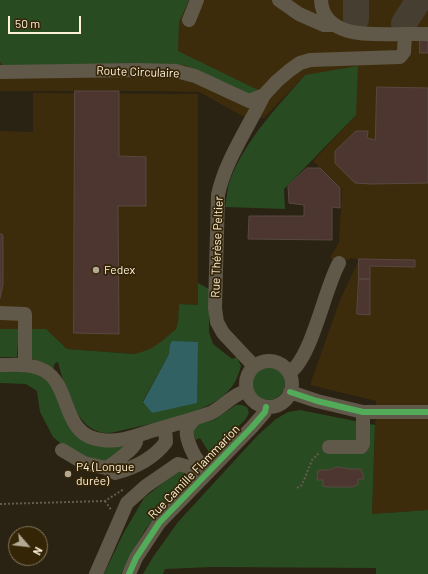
<!DOCTYPE html>
<meta charset="utf-8">
<style>
body{margin:0}
#map{position:relative;width:428px;height:574px;overflow:hidden;background:#2a2212;font-family:Barlow,sans-serif}
canvas{display:block}
.north{position:absolute;left:8px;top:526px;width:40px;height:40px;box-sizing:border-box;background:#342507;border:1px solid #85775b;border-radius:50%;rotate:118deg;font-size:11px;font-weight:700;line-height:16px;text-align:center;color:#fef1da}
.north::after{content:'';display:block;margin:auto;width:14px;height:18px;background:#b4a994;clip-path:polygon(50% 0,100% 100%,50% 72%,0 100%)}
.scale{position:absolute;left:8px;top:16px;width:73px;height:18px;box-sizing:border-box;border:2px solid #fef1da;border-top:0;padding-left:5px;font-size:12px;line-height:14px;white-space:nowrap;color:#fef1da;-webkit-text-stroke:3px #342507;paint-order:stroke}
</style>
<div id="map">
<canvas width="428" height="574"></canvas>
<div class="north">N</div>
<div class="scale">50 m</div>
</div>
<script>
const context = document.querySelector('canvas').getContext('2d');
context.lineJoin = 'round';
function fillPath(path, color) {
  context.fillStyle = color;
  context.fill(path, 'evenodd');
}
function trace(path, color, width, dash) {
  context.strokeStyle = color;
  context.lineWidth = width;
  context.lineCap = dash ? 'butt' : 'round';
  context.setLineDash(dash || []);
  context.stroke(path);
}
function write(font, color, halo, rows, align = 'center') {
  context.font = font + ' Barlow,sans-serif';
  context.lineWidth = 3.5;
  context.setLineDash([]);
  context.textBaseline = 'middle';
  context.strokeStyle = halo;
  context.fillStyle = color;
  for (const [text, x, y, turn = 0] of rows) {
    context.save();
    context.translate(x, y);
    context.rotate((+turn || 0) * Math.PI / 180);
    context.textAlign = isNaN(turn) ? turn : align;
    if (halo) context.strokeText(text, 0, 0);
    context.fillText(text, 0, 0);
    context.restore();
  }
}
const built = new Path2D(`
 M0,0H428V510L372,514L376,401L310,385L340,300L359,260L352,258L339,263L330,258L339,242L342,189L313,161L356,115L305,75L264,118L248,119L199,92L159,91H0Z
 M33,93L198,94V305L179,304L178,322L176,329L162,341L150,349L136,354L67,349L46,329L0,330V131L33,132Z`);
const green = new Path2D(`
 M0,0H189L179,22L178,51L260,91L247,95L185,65L138,64L4,67L0,62Z
 M358,66L356,115L284,189L285,209L225,207C227,198 227,188 230,180C246,139 277,107 305,75Z
 M198,283L209,289V332L213,344L232,359L237,357L241,366C238,376 235,385 227,392C207,414 148,424 119,431C115,432 110,433 106,433C76,432 64,385 58,362L55,363L53,369L29,357L30,329H46L67,349L135,354L150,349L162,341L176,329L178,322L179,304L198,305ZM169,354L152,413L143,401Z
 M0,329H19L17,357H0Z
 M251 383a17 17 0 1 1 34 0a17 17 0 1 1-34 0Z
 M0,370C10,370 21,369 31,371C54,377 64,410 73,429L129,444L103,464L77,457L53,437L40,412L37,391L26,384L0,383Z
 M236,405H242L247,407L249,413L245,420L210,454L200,438L196,440L191,429L200,423L214,420Z
 M300,410L375,425L372,514L428,510V574H376V568L212,567L165,569L163,574H143L153,557L178,522L258,435L276,419L288,412Z
 M178,471L183,472L189,481L160,511L145,530L121,574H104L123,534L144,498Z`);
const water = new Path2D(`
 M172,341L198,342L197,403L152,413L143,402L169,354L170,345Z`);
const taxiway = new Path2D(`
 M356,19V0
 M404,23L419,0`);
const building = new Path2D(`
 M420,40L428,41V53H420Z
 M377,87L428,88V183L372,184L355,183L335,163V151L356,131H368L367,138L375,140Z
 M75,91H119V156L146,157V206H118L119,334L74,333Z
 M307,168H320L340,188V208L332,207V240L248,239L249,216H304V205L289,203L288,186Z
 M0,234H2L3,236V285L0,298Z
 M359,259L415,260V267L370,266V279H359Z
 M359,279H370V315L357,314Z
 M337,467L351,469H361L364,479H358V485L354,486L353,487H328L323,486V480H317L318,470H328Z`);
const path = new Path2D(`
 M297,488L302,485L312,460L320,452
 M105,501L112,511
 M0,504L105,501L124,489`);
const minor = new Path2D(`
 M279,0L299,14L324,25H334
 M321,0C323,40 376,34 405,34
 M189,20L197,0
 M0,72L137,70L176,71L195,76L249,101L264,95L277,81L290,70L300,63L310,60L400,57L404,52L405,34H428
 M0,313L25,314V365
 M246 384a23 23 0 1 1 46 0a23 23 0 1 1-46 0Z
 M0,365C15,365 31,363 45,371C72,387 61,436 102,440C121,443 140,434 158,429C176,424 193,419 211,413C223,407 233,394 246,391
 M254,366L223,333L217,322L215,308L218,195C224,163 250,124 264,95
 M289,373C312,358 324,290 339,263
 M290,392L317,401L363,412H428
 M194,419C192,422 188,426 187,429C185,437 194,459 201,463C207,466 214,462 219,460
 M329,447H361L363,444V412
 M62,450L84,463L106,468L115,473C134,468 154,458 166,442L165,427
 M106,468C113,464 134,449 136,442C137,441 136,437 136,436
 M96,574L127,503L146,486L178,464L189,467L201,479
 M129,574L136,558L159,523L252,427L265,412L266,407`);
const cycleway = new Path2D(`
 M290,392L317,401L363,412H428
 M129,574L136,558L159,523L252,427L265,412L266,407`);
const markers = [
 [96,270,4,"#b4a994"],
 [68,474,4,"#b4a994"]
];
const streetNames = [
 ["Route Circulaire",138,72,2],
 ["Rue Thérèse Peltier",217,247,-88],
 ["Rue Camille Flammarion",194,472,-46]
];
const poiNames = [
 ["Fedex",104,270],
 ["P4 (Longue",76,467],
 ["durée)",76,481]
];
fillPath(built, '#3d2c0b');
fillPath(green, '#294b22');
fillPath(water, '#316163');
trace(taxiway, '#463e30', 26);
fillPath(building, '#4d3630');
trace(building, '#584941', 1);
trace(path, '#635c4f', 2, [2, 2]);
trace(minor, '#605849', 14);
trace(cycleway, '#51ab58', 6);
for (const [x, y, r, color] of markers) {
  const dot = new Path2D();
  dot.arc(x, y, r, 0, 2 * Math.PI);
  context.fillStyle = color;
  context.fill(dot);
  trace(dot, '#342507', 1.5);
}
write('12px', '#fef1da', '#342507', streetNames);
write('12px', '#fef1da', '#342507', poiNames, 'left');
</script>
